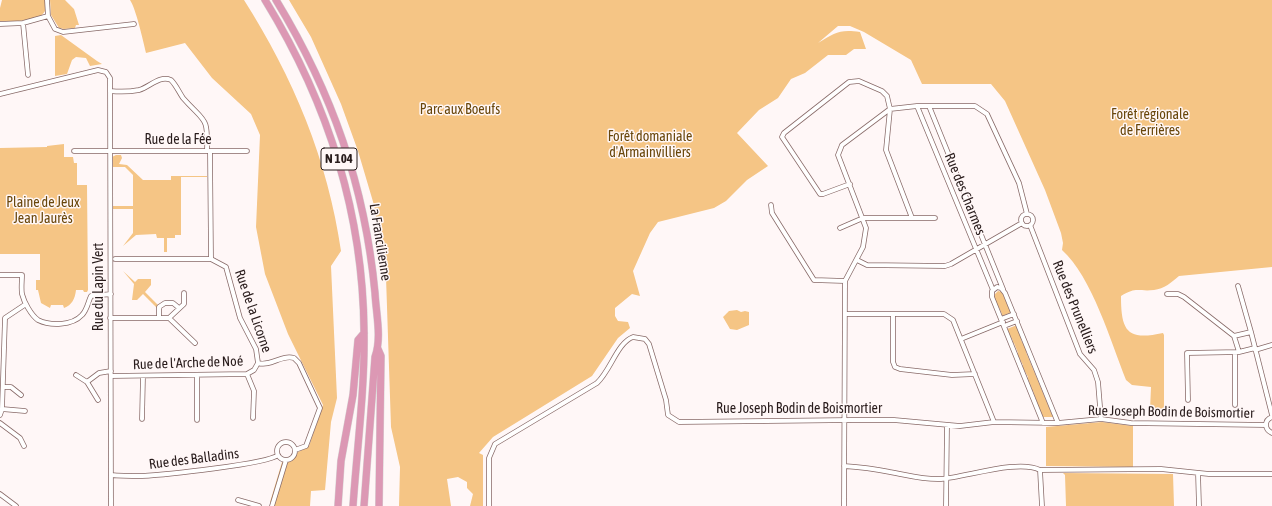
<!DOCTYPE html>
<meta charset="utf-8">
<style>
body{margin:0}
canvas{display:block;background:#fff7f7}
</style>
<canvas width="1272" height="506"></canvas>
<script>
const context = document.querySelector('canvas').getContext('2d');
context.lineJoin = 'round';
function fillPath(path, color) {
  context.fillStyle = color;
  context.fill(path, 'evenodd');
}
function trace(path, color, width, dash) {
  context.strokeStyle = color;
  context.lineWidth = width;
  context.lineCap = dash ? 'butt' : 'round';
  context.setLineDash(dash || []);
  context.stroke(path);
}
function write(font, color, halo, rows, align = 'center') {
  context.font = font + ' "Asap Condensed",sans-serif';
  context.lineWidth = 3;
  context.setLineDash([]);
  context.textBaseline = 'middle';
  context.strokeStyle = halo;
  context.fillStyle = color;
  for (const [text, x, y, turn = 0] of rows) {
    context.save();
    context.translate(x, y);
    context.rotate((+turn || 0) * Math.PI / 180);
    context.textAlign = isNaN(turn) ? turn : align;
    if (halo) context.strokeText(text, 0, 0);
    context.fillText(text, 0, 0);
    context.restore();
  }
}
const green = new Path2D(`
 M2,0H45V11C39,23 11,21 0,21V8Z
 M50,0H65L74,9L79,25H76L75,28L64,29L59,28L51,15Z
 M130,0H244C293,77 328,160 341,251L331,266L337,398L331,422L325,490L311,491L310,506H274L275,504L270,502L282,462L291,460L298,452L309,446L323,405L288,334L265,274L256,227L260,135L251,114L212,78L185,43L146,53C143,40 136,9 130,0Z
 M289,0H1272V267L1179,276C1172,282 1164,289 1154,290C1138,292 1137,286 1121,296C1121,331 1127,341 1163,333L1164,335V413C1159,416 1153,414 1150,410L1151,387L1132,385L1126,380C1111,342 1092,277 1062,250L1063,243L1061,233L1045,190L1005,101L991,84H922L911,60L864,32L850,26H838L818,43C835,33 839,29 860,32L866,49H854L846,55H828L805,73L791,79L778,98L759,110L737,133L768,166L747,180L726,201L714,208L658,222L650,233L633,271L640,296L632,294L615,308V316L618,321L628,322L630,328L618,338L592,376L493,437L479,453L483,455V506H470L473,494L467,488V482L458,477L447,479L451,506H399L400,467L391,427L386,277L374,205L358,151L341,104L311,37Z
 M61,35L97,61L102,64L90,66L86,58L76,57L72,60L67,74L55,76V36Z
 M64,144V157H73L74,163H77V185H87L88,290L87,292H84L83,290H76C75,299 72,305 64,308L63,305H51L50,308L41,303L38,290H36V280H40V254H0V148L47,147V146Z
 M116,155H121L122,158L119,164L127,165L143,180H171V176H207V177H181V235H175V238H167V252H164V238H157L156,234L136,235L123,246L133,233V209H113V206H133V175L125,167H113L112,157Z
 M123,271L135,282L138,279H151V285L145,292L159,306L157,308L143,294L137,300H132L134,284Z
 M998,291L1002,292L1010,311L1012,312L1002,316V314L994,297L995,294Z
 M737,310L741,312L745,311L749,312V325L737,330L730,329L723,317L729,311Z
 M1017,325L1022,339L1021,340L1027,351L1026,352L1053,417H1042L1033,391H1032V389L1028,379H1027L1028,377L1022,366L1023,365L1017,354L1018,353L1014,343L1012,342L1013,341L1007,329Z
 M1102,422L1133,426V467L1046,466V427Z
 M1063,473L1173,474L1174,506H1066L1065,475Z`);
const minor = new Path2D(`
 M48,16L55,29L63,32L134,24
 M23,23L28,75
 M0,24L23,23L48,16L47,0
 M110,91C120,92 129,92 139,90C150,87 159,75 171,80C176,85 179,92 183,98C205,123 208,115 207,151
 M0,94L98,70L106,72L110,78L111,506
 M917,106L993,290
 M929,106L1003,289
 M74,151H247
 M210,151L211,259
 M850,184L823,194H820L782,137L784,133L849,82L859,81L882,91L887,96L890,109L886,150L912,218
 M771,205L772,213L814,280L845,281
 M1021 220a6 6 0 1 1 12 0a6 6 0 1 1-12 0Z
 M1030,225L1080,354L1094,370L1098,382L1101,419
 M840,228L863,218H935
 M115,259H211
 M211,259L226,267L240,318L256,349L258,363
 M857,260L867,265L945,266L951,264L1022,223
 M0,275H22C22,281 21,288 22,294C24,302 31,315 38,320C50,326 72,326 82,315C87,310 88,302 91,296L111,294
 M1238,286L1251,332
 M1167,294H1178L1184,297L1234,336
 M845,314H944L953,320L994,422
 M893,314V362L895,367L900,369L952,375L975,374
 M110,318H169L184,304V293
 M159,318V307L165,303H173L179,308
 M169,318L195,343
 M1001,319L1014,314
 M1004,326L1017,321
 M961,339L1003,322
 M1255,348L1239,352L1234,336L1251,332L1272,415
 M1255,350L1272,345
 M1235,353V405
 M247,374L254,391L253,418
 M76,375L87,382L98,400
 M111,376L247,374L254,370L258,363C271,367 282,354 294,358L299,363L320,408L306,446L295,450
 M87,382L99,373L111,371
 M3,387H11L21,395
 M1188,400L1187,353L1239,352
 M2,409L25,411
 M0,415L2,409L5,318L26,304
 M1272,417C1264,420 1264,429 1272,433
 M142,419L143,376
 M197,420V375
 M0,423L20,438L24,446
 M1043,423L992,297V291L997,287L1001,288L1005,293L1058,423
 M277 451a9 9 0 1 1 18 0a9 9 0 1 1-18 0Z
 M844,466C859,467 875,469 890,472C907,475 924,480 941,479C967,477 1018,459 1040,470L1161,469L1209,474H1272
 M1040,470L1042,506
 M1198,473L1199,506
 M111,475C121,476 132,476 142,476C162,475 268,464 278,455
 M0,494L16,506
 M238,500L259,506
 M272,506L286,460
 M489,506V458L495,444L597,383C611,370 617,343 633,337L645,339L649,344L666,400L668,415L679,422L852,420H894L960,426L994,422L1058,423L1101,419L1131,423L1266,425
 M844,506L845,281L863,247L866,228L838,155L842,145L890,109L917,106H975L987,114L1019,183L1027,214
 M946,506L947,425`);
const trunk = new Path2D(`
 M265,0C327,101 363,212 364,331C365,389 357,448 353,506
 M276,0C332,92 365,186 375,293C376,313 382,338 375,357L364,506
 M378,349L381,356L379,506
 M338,506L341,461L353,395L358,340L364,333`);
const shields = [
 [339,159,36]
];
const shieldNames = [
 ["N 104",339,159]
];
const parkNames = [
 ["Parc aux Boeufs",460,110],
 ["Forêt régionale",1150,115],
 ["de Ferrières",1150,131],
 ["Forêt domaniale",650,137],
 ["d'Armainvilliers",650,153],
 ["Plaine de Jeux",43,203],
 ["Jean Jaurès",43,219]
];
const streetNames = [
 ["Rue de la Fée",178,140],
 ["Rue des Charmes",965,194,68],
 ["La Francilienne",380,242,81],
 ["Rue du Lapin Vert",99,287,-90],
 ["Rue des Prunelliers",1075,307,68],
 ["Rue de la Licorne",253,311,71],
 ["Rue de l'Arche de Noé",188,363,-2],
 ["Rue Joseph Bodin de Boismortier",799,409],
 ["Rue Joseph Bodin de Boismortier",1171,412,1],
 ["Rue des Balladins",194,459,-7]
];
fillPath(green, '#f5c585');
trace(minor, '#886a68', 5.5);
trace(trunk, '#d8d6d6', 8);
trace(minor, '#fff', 4);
trace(trunk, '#dc98b4', 7);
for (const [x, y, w] of shields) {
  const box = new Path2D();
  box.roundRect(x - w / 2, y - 11, w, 22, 3);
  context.fillStyle = '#fff7f7';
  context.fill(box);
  trace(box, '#291c1c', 1);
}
write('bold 13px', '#291c1c', null, shieldNames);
write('14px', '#69460a', '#fff7f7', parkNames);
write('14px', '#291c1c', '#fff7f7', streetNames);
</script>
